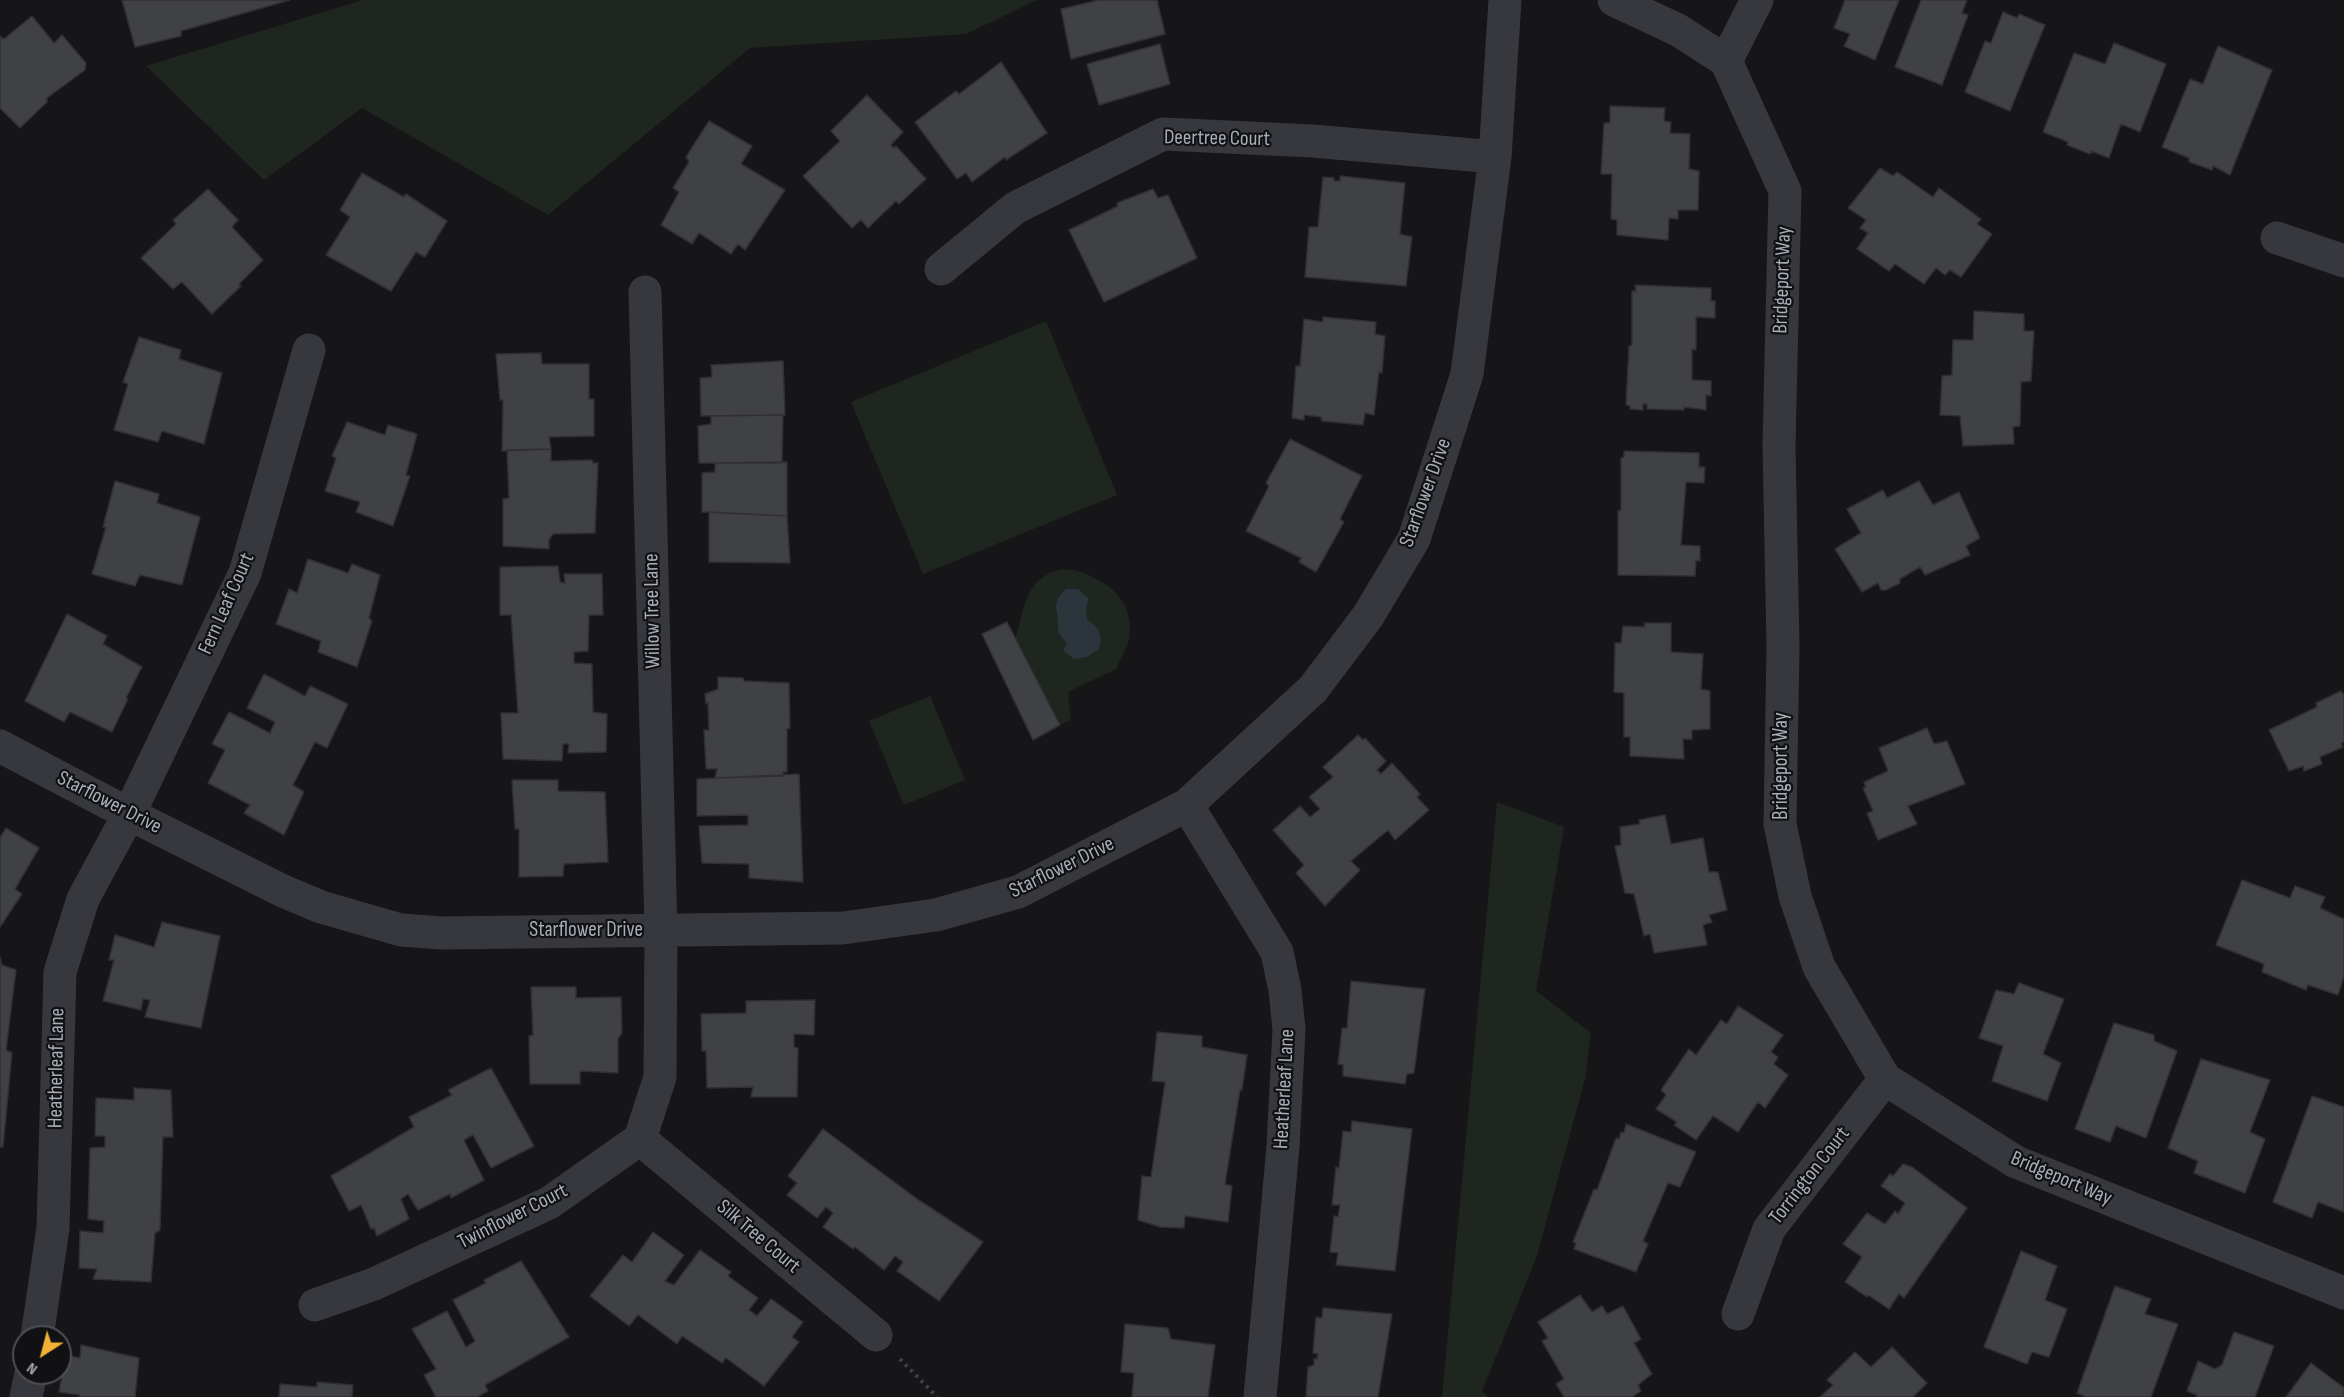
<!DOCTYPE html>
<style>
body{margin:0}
#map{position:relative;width:2344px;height:1397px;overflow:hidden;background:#161618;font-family:"Sofia Sans Condensed",sans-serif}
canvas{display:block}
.north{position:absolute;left:12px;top:1325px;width:60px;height:60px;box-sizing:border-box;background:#111113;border:2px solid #4d4f55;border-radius:50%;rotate:216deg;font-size:16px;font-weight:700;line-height:24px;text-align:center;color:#a8adb8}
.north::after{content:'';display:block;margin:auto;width:21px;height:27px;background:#f2b134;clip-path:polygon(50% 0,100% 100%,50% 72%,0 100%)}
</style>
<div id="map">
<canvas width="2344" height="1397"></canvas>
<div class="north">N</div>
</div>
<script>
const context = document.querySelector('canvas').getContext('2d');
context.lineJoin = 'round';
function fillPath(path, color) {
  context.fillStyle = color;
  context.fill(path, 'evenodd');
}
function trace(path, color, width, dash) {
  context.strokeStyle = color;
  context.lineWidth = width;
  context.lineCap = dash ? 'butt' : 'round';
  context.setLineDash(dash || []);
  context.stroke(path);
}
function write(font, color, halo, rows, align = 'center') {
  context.font = font + ' "Sofia Sans Condensed",sans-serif';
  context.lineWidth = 4.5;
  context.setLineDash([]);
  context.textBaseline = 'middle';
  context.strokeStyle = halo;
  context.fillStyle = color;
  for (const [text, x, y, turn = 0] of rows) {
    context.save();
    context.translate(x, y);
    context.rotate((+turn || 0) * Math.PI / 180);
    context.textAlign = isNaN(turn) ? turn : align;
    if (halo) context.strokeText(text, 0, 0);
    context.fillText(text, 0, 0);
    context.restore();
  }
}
const green = new Path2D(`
 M363,0H1037L966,34L750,48L548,215L362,108L264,180L146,66Z
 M1046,321L1117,495L923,574L851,402Z
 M1061,569C1077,569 1086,573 1100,581C1121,593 1134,613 1129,639C1127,649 1120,660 1116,669L1068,692L1071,720L1060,725L1015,640C1025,608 1024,579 1061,569Z
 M930,696L965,780L904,805L869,721Z
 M1497,802L1564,827L1536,991L1591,1033L1585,1079L1537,1256L1482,1391L1488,1397H1442Z`);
const water = new Path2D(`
 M1066,589H1078L1089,599L1086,608L1087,619C1099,628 1103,634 1099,649L1087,657L1074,659L1063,650L1067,644L1058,632C1061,612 1048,605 1066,589Z`);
const building = new Path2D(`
 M122,0H290L181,31V36L135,47Z
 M1099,0H1157L1165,34L1071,59L1061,9Z
 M1845,0H1899L1875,60L1844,46L1850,34L1834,28Z
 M1921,0H1967L1962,13L1968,15L1942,85L1895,67Z
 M2003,12L2017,18L2019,14L2045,25L2010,111L1965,92L1985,41L1991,43Z
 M32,16L54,43L62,35L86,63L85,70L47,98V102L20,128L0,108V36L4,39Z
 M2114,43L2166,64L2140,132L2121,124L2109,158L2091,151L2090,154L2067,145L2068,142L2043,132L2074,53L2105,64Z
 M1160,44L1170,84L1099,105L1087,64Z
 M2218,46L2272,70L2230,175L2213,166L2212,170L2189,162V158L2162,147L2190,79L2203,84Z
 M1001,62L1047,133L1006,160L1005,157L972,182L966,173L957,179L915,122L956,91L959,94Z
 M867,95L903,132L891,145L894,148L896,146L926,179L899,204L896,201L868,228L861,220L852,228L803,176L840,141L831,131Z
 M1610,106L1665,108L1664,121L1671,122L1670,133L1690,134L1689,169L1699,171L1698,210H1678V219L1669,218L1668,240L1617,235V220L1611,219L1612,174H1601L1604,123H1610Z
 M709,121L752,146L741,164L785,190L745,250L738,244L731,254L699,233L692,244L661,225L679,192L673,188L689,162L686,157Z
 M1880,168L1893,176L1897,172L1933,197L1939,188L1981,219L1977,224L1992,234L1961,277L1950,270L1945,275L1936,268L1924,284L1895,264L1889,271L1857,249L1868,233L1860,228L1866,220L1848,208Z
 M362,173L404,197L406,194L447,221L425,257L416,252L391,291L326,255L350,217L340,210Z
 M1340,176L1405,183L1400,234L1412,237L1406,286L1305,277L1309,227H1318L1323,177L1334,178V181H1340Z
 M208,189L238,220L232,227L263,260L239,284L241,286L212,314L182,282L173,289L141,258L176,224L173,220Z
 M1153,189L1158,198L1168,195L1197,258L1104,302L1069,230L1118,206L1117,203Z
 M1635,285L1711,288V301H1715V318L1696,317V350L1692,349V380L1711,381V396L1706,395V410L1684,407V410L1647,409V404H1643V410L1630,409V406L1626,405L1629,346L1632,345V291H1636Z
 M1974,311L2024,314V331H2034L2031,381L2021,382L2020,426L2013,427L2014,444L1963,446L1960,416L1940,415L1942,376L1952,375L1953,340H1973Z
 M1323,317L1376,322L1375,334L1385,336L1382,373L1379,372L1374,415L1365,413L1363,425L1322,421L1321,417L1304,415V420L1292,418L1296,366H1300L1304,319L1323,322Z
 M139,337L181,350L179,359L222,373L204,444L162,431L158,442L114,430L128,384L123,382Z
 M541,353L542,364H589V399H594V436L549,437L551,449L502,451L503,400H500L496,354Z
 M783,361L785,415L701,416L700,378L712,377L711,365Z
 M783,415L782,463H699L698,426L711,424V416Z
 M347,422L385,435L388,425L417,434L406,475L410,476L393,526L356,512L360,502L325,491L336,458L332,456Z
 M1290,439L1362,476L1340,519L1344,522L1316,572L1299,562L1301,558L1246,531L1269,486L1266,483Z
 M551,449V461L592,460L593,463H598L595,533L553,534L549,540V549L503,546V499L509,498L507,450Z
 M1624,451L1699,453V467H1705L1704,483L1686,482L1681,545L1700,546V561L1696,560L1695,576L1618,575V511L1621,510V458L1624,457Z
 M787,462V516L702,512V473L715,472V463Z
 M115,481L159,494L157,503L200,517L182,585L140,575L135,586L92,574L106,527H103Z
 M1919,481L1933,505L1959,492L1980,538L1966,546L1970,555L1925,575L1920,567L1900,579V583L1886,590H1881L1878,583L1862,592L1835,549L1861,533L1847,509L1883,490L1887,498Z
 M709,512L787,516L790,563L709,562Z
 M308,559L348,573L352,564L380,575L369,618L372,621L357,667L318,652L321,641L276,624L289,589L297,593Z
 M558,566L560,582L565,583L564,574H602L603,615H589L588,651L574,652V663L592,664L593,712L607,714L606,752L568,753L569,744H563L562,761L503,759L501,713H518L511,615H500V567Z
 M67,614L107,636L103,644L142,667L126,698L128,699L112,732L70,712L64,722L25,701Z
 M1007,622L1060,725L1033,740L982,634Z
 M1644,623H1671V652L1703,654L1701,689L1710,691V729L1692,730V739H1683L1684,759L1630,756V737H1624V693L1614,692L1615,643H1621L1623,626L1645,627Z
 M264,674L305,696L310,686L348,704L327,748L315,742L293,785L304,792L284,835L244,813L250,805L208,783L225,750L212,744L229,712L270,733L275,722L247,708Z
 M718,677L743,678L744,681L789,683L790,728L787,729V772H783V776L715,778L717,769H706L704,730H709L708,703L706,704L705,694L718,689Z
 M2341,691L2344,695V742L2341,743L2343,747L2320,757L2322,764L2304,771L2303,766L2289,771L2269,730L2317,707L2316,703Z
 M1927,728L1934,744L1947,741L1965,784L1908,806L1917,824L1878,840L1867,813L1873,811L1863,788L1866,787L1864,782L1888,771L1879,748Z
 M1358,735L1363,740L1365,738L1386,761L1377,770L1381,774L1392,763L1420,794L1417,797L1429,810L1395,840L1388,830L1351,861L1360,870L1325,906L1296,873L1304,865L1273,830L1300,806L1310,817L1320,809L1309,797L1333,777L1323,767Z
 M799,774L803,882L749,878V864L702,863L699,826L748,825V815L697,816V779Z
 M512,780H558V791L605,792L608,862L564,864L563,876L519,877V829H515Z
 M1665,815L1671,844L1703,838L1709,872H1718L1727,910L1709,915L1712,922L1703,925L1707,945L1654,953L1650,934L1644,936L1634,894L1625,893L1615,846L1621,845L1620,827L1640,824L1639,820Z
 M6,828L39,848L15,889L22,894L0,927V838Z
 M2242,880L2290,898L2295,886L2325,897L2320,908L2344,919V976L2338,995L2308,985L2306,990L2262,972L2264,964L2216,945Z
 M162,922L220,936L201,1028L145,1017L150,1000L143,999L141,1010L103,1001L114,960H109L115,935L154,947Z
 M0,957L2,965L16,970L6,1050L12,1053L3,1147H0Z
 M1351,981L1425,989L1414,1073L1407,1074L1405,1084L1343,1076V1065L1338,1064L1342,1028H1347Z
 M2019,983L2064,999L2043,1054L2061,1063L2047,1101L1992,1081L2003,1046L1979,1038L1996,990L2014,994Z
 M531,987H576V998L621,997L622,1033L618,1039V1073L580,1071V1084H530L529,1036L533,1035Z
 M815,1000L814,1035L794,1034V1047L798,1048L797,1097H751L753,1087L707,1088L706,1051H702L701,1014L746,1013V1001Z
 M1738,1006L1783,1035L1771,1052L1778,1057L1774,1064L1788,1075L1765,1108L1758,1102L1738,1132L1713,1116L1696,1140L1674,1125L1677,1122L1656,1109L1666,1095L1661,1090L1689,1049L1696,1055L1721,1020L1727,1024Z
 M2114,1023L2154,1035V1041L2177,1051L2146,1138L2116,1126L2110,1142L2075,1129Z
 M1157,1032L1202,1036V1047L1247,1055L1242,1090H1240L1225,1184L1232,1186L1228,1222L1185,1216L1184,1228L1160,1227L1138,1220L1142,1176L1151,1177L1165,1082L1152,1081Z
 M2201,1059L2270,1080L2250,1132L2265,1139L2245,1193L2194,1173L2198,1161L2168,1148Z
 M491,1068L534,1146L491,1168L473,1135L464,1140L484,1180L451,1198L450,1194L418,1210L408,1194L401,1199L409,1219L377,1236L374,1228L371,1229L361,1205L349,1211L331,1176L414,1127L409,1117L452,1095L448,1090Z
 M134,1088L171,1090L173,1137H163L160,1230L155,1233L151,1282L93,1279L97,1269L79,1268L80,1231L103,1233L104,1221L88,1219L90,1148L105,1147V1136H95L96,1098L134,1100Z
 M2312,1096L2344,1107V1212L2318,1202L2312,1218L2273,1202Z
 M1352,1121L1412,1129L1395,1271L1336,1265L1338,1253L1330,1252L1334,1216L1338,1217L1340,1205H1332L1336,1167L1339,1168L1343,1131L1351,1132Z
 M1626,1124L1696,1152L1680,1187L1668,1183L1643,1241L1648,1244L1636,1272L1574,1249L1576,1243L1573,1242L1594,1189L1597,1190L1616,1138L1619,1139L1621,1132L1624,1133Z
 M823,1129L917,1199L983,1242L939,1301L897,1271L903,1262L895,1256L884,1270L855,1247L853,1249L823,1227L833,1213L826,1207L817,1218L787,1195L797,1183L788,1176Z
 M1903,1164L1912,1167L1967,1208L1904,1298L1899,1294L1889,1309L1868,1295L1867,1297L1845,1282L1862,1257L1843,1244L1867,1213L1885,1224L1895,1211L1898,1214L1905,1203L1881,1186L1890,1174L1893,1176Z
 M653,1232L684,1255L665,1281L674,1285L700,1250L731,1272L728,1276L758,1298L749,1310L757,1316L771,1299L803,1322L792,1337L799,1342L764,1386L726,1358L722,1363L682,1336L677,1344L638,1315L629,1326L590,1296L623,1255L632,1262Z
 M2021,1251L2057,1266L2045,1300L2067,1309L2049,1357L2032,1352L2027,1364L1984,1347Z
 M521,1261L569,1337L485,1385L488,1391L477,1397H436L424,1375L436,1369L412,1329L447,1311L466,1347L475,1341L453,1300L486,1283L484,1280Z
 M2115,1286L2151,1299L2145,1314L2178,1324L2151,1397H2086L2077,1393Z
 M1580,1295L1592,1312L1602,1306L1607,1314L1623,1306L1641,1339L1634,1343L1652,1374L1638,1385L1641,1391L1632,1397H1564L1556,1384L1564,1379L1542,1341L1548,1338L1538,1322Z
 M1323,1308L1392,1314L1378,1397H1306L1308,1367L1314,1365V1359H1317L1318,1354L1313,1353L1316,1317L1322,1318Z
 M1125,1324L1168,1328L1171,1339L1215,1345L1208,1397H1132L1134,1373L1121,1372Z
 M2234,1332L2274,1346L2255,1397H2196L2197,1395L2187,1391L2198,1361L2215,1369L2222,1365Z
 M81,1345L139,1358L135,1397H79L80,1395L59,1392L66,1355L80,1358Z
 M1892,1347L1927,1383L1913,1397H1820L1833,1385L1827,1380L1855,1352L1871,1367Z
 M2311,1363L2344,1388V1397H2286Z
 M317,1382L353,1385L352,1397H279L280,1384L317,1387Z`);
const path = new Path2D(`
 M900,1359L937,1397`);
const minor = new Path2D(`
 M1614,0L1678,30L1726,61L1785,191L1779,446L1783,647L1780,824L1795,896L1819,967L1885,1079L2016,1162L2344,1293
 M1726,61L1757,0
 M2277,238L2344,261
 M941,269L1015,208L1163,134L1313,141L1495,157
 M0,746L129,814L283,891L321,907L401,930L443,933L843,928L936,915L1018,892L1187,805L1313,689L1368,616L1414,539L1467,374L1495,157L1505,0
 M1187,805L1277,952L1285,990L1289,1029L1283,1147L1260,1397
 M640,1139L876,1335
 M315,1305L374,1284L549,1203L640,1139L660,1077L661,931L645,292
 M1738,1314L1769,1229L1885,1079
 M37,1337L53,1228L60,972L83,899L129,814L245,573L309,350
 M26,1397L31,1373`);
const streetNames = [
 ["Deertree Court",1217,139,1],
 ["Bridgeport Way",1783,280,-88],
 ["Starflower Drive",1426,493,-70],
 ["Fern Leaf Court",227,604,-66],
 ["Willow Tree Lane",653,611,-91],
 ["Bridgeport Way",1782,766,-90],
 ["Starflower Drive",109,803,27],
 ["Starflower Drive",1062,868,-26],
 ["Starflower Drive",586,931],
 ["Heatherleaf Lane",57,1068,-89],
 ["Heatherleaf Lane",1285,1089,-87],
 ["Torrington Court",1810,1176,-52],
 ["Bridgeport Way",2061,1179,23],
 ["Twinflower Court",513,1217,-27],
 ["Silk Tree Court",758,1237,40]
];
fillPath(green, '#1e261f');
fillPath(water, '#2c353c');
fillPath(building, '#404145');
trace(building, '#303034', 1.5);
trace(path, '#3d3f44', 4, [3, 4.5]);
trace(minor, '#37383d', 33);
write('21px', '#a8adb8', '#111113', streetNames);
</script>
